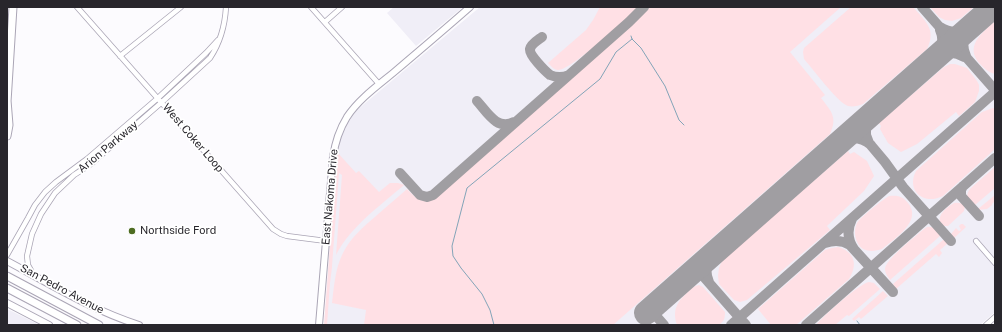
<!DOCTYPE html>
<style>
body{margin:0}
#map{position:relative;width:1002px;height:332px;overflow:hidden;background:#fcfbfe;font-family:"Public Sans",sans-serif}
canvas{display:block}
.frame{position:absolute;inset:0;border:8px solid #28262c;pointer-events:none}
</style>
<div id="map">
<canvas width="1002" height="332"></canvas>
<div class="frame"></div>
</div>
<script>
const context = document.querySelector('canvas').getContext('2d');
context.lineJoin = 'round';
function fillPath(path, color) {
  context.fillStyle = color;
  context.fill(path, 'evenodd');
}
function trace(path, color, width, dash) {
  context.strokeStyle = color;
  context.lineWidth = width;
  context.lineCap = dash ? 'butt' : 'round';
  context.setLineDash(dash || []);
  context.stroke(path);
}
function write(font, color, halo, rows, align = 'center') {
  context.font = font + ' "Public Sans",sans-serif';
  context.lineWidth = 3.5;
  context.setLineDash([]);
  context.textBaseline = 'middle';
  context.strokeStyle = halo;
  context.fillStyle = color;
  for (const [text, x, y, turn = 0] of rows) {
    context.save();
    context.translate(x, y);
    context.rotate((+turn || 0) * Math.PI / 180);
    context.textAlign = isNaN(turn) ? turn : align;
    if (halo) context.strokeText(text, 0, 0);
    context.fillText(text, 0, 0);
    context.restore();
  }
}
const built = new Path2D(`
 M394,7H463L416,46L387,13Z
 M480,7H995V312L980,325H324L337,154L339,141L347,124L357,110Z
 M7,309L40,325H7Z`);
const green = new Path2D(`
 M600,7H639C628,18 570,71 558,70C554,70 551,66 548,63L586,30L593,20Z
 M650,7H841L790,52L825,95L821,98C831,111 838,117 830,134L613,325H364L366,310L332,303C334,287 335,270 342,255C349,239 363,227 376,216C386,207 397,198 407,189C416,198 420,204 434,199L639,18Z
 M851,7H913C925,21 937,29 927,49L863,104C858,106 853,107 848,106C838,103 813,69 804,59L803,52L804,48Z
 M930,7H974L961,18L952,21L945,20L939,17Z
 M995,21V74C988,72 985,69 980,64C964,46 982,33 995,21Z
 M950,64H955L967,68L977,81L979,85V91L975,102L959,116L956,112L917,144L901,152L888,143L880,129L881,126L879,123L944,67Z
 M993,108L995,109V149L943,196C923,206 906,190 916,171L982,112Z
 M848,151L850,154L854,152L867,161L874,176L864,191L827,226L830,230L747,300L740,302L734,300L719,284L718,276L719,268L722,261Z
 M337,152L356,173L359,171L379,192L390,183H398L404,185C380,206 351,226 336,255L342,175L339,173L332,266V267L330,283L327,325H324Z
 M995,167V188L975,205H973C967,199 965,194 971,188Z
 M995,195V201L992,204V205L987,209L978,210V209Z
 M889,196C896,195 903,196 908,203C923,221 894,239 882,249C876,251 869,252 863,249C855,244 853,231 857,223C862,216 881,201 889,196Z
 M954,203C958,202 962,203 965,206L964,211L962,213L948,226H942C935,216 946,208 954,203Z
 M961,224H963L966,227L953,239L950,236L951,234L956,228L959,231L961,230L959,226Z
 M927,227C933,226 936,230 940,234V236L890,280C888,277 885,273 885,269C885,260 916,236 924,229Z
 M943,240H946L948,243L940,250L942,253L939,257L936,254L896,289L893,284Z
 M838,247C855,252 858,265 849,279L796,325H771L758,309L825,250L832,248Z
 M869,282L874,283L880,289L849,316L847,315L835,325H816C822,317 860,283 869,282Z
 M699,285L703,287L725,312C725,319 724,321 719,325H677C672,310 677,302 688,292C692,288 694,286 699,285Z
 M883,291L888,296L861,319L859,317L854,321L852,319Z`);
const stream = new Path2D(`
 M631,36L632,39L641,48L665,86L679,120L684,125
 M857,321L860,325
 M494,325L490,310L482,294L461,268L453,256L452,246L467,188L600,79L616,52L632,39`);
const taxiway = new Path2D(`
 M922,7L995,90
 M990,9L994,7
 M940,27C951,34 960,33 970,27
 M542,37C538,40 531,44 530,49C529,55 545,71 550,75C557,78 562,78 569,75
 M966,56C961,44 963,37 970,27
 M934,58C941,49 945,41 940,30
 M934,58C946,53 952,50 964,57
 M477,101C487,112 497,131 514,122
 M874,111L869,118L866,128V135L869,143L885,162L903,187L951,241
 M837,144C849,136 859,136 871,145
 M400,173L420,195L427,197L433,195L629,22L644,7
 M963,186L961,190V196L979,216
 M852,219C847,229 847,239 854,249
 M825,243C834,240 842,240 850,245L893,292
 M696,268L746,325
 M709,282C703,267 708,262 717,250
 M650,309L664,325
 M731,325L995,92
 M806,325L995,158`);
const runway = new Path2D(`
 M646,313L993,7`);
const minor = new Path2D(`
 M77,7L273,229L281,234L287,236L326,241
 M311,7L379,84
 M325,22L342,7
 M120,56L181,7
 M976,241L995,263
 M7,255L28,218L35,205L45,192L56,182L87,159L158,98L206,53L218,40
 M33,274L28,265L27,256L32,234L41,214L55,193L74,175L91,164L162,102L210,58C220,43 225,25 226,7
 M986,325L995,317`);
const major = new Path2D(`
 M7,261C50,284 92,310 139,325
 M7,303L49,325
 M319,325L333,157C335,143 339,130 347,117C358,100 377,86 393,73C419,51 445,29 470,7`);
const highway = new Path2D(`
 M7,102L13,7
 M7,136L9,125L7,100
 M7,276L99,325
 M7,288L77,325`);
const markers = [
 [132,231,4,"#4e6c22"]
];
const streetNames = [
 ["West Coker Loop",193,138,49],
 ["Arion Parkway",108,147,-40],
 ["East Nakoma Drive",330,197,-85],
 ["San Pedro Avenue",62,289,28]
];
const poiNames = [
 ["Northside Ford",140,231]
];
fillPath(built, '#f0eef7');
fillPath(green, '#ffe0e5');
trace(stream, '#83a4b8', 1);
trace(taxiway, '#a09ea2', 10);
trace(runway, '#a09ea2', 24);
trace(minor, '#aaa5b5', 6);
trace(major, '#aaa5b5', 8);
trace(highway, '#aaa5b5', 9);
trace(minor, '#fff', 4.5);
trace(major, '#fff', 6);
trace(highway, '#fff', 7);
for (const [x, y, r, color] of markers) {
  const dot = new Path2D();
  dot.arc(x, y, r, 0, 2 * Math.PI);
  context.fillStyle = color;
  context.fill(dot);
  trace(dot, '#fff', 1.5);
}
write('11px', '#28262c', '#fff', streetNames);
write('11px', '#28262c', '#fff', poiNames, 'left');
</script>
